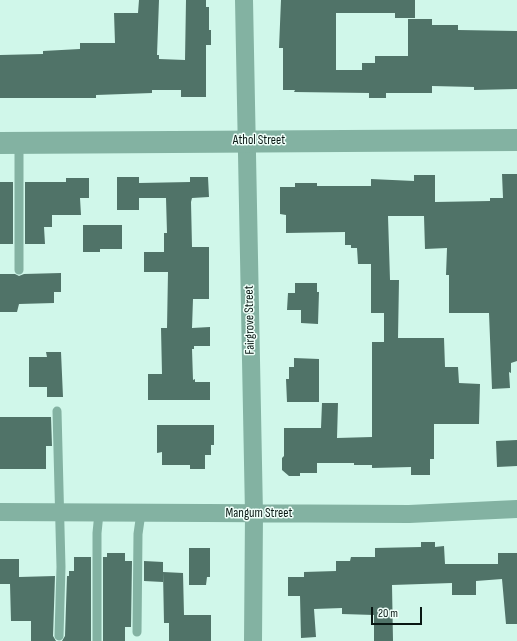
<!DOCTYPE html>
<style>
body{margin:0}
#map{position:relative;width:517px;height:641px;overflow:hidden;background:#d0f7ea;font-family:"Sofia Sans Condensed",sans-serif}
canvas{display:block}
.scale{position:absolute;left:371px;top:607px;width:51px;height:18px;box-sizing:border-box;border:2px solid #091713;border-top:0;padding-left:5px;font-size:12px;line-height:14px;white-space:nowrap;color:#091713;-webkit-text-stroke:3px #effff9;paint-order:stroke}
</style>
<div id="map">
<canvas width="517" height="641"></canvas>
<div class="scale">20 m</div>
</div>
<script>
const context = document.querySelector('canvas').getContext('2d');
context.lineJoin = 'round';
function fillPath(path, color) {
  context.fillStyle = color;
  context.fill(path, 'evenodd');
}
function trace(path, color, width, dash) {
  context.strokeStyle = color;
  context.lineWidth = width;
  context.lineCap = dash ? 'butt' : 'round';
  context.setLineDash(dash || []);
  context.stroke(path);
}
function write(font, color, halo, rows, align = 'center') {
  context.font = font + ' "Sofia Sans Condensed",sans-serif';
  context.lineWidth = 3;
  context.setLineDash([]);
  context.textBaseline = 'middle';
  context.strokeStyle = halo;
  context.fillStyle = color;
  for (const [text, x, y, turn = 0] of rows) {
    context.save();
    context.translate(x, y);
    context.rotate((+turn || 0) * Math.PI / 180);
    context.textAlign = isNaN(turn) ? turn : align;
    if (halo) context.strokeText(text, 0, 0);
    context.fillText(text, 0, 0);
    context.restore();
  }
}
const building = new Path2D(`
 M139,0H159L157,55H159V59L185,60L186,0H206V7H209V30H211V45H206V97H181V90H152V93L96,95V98H0V55L43,54V51L80,49V43H115L114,13H138Z
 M281,0H415V18H395V13H336V70H362V63H375V56H408V19H432V25H458V30L517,31V89L474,90V87L432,86V93H386V98H369V93L294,92L295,90H283V48H279Z
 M502,174H517V361L511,363V373L509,372L510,388L492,389L489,313H449V275H446L447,248L425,249L424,216H388L390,280H399L398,338H444L445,367H458L459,383L480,384L479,424H434V459H430V475H411V467L372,468V465H354V463H317V473H300V476H289L282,470V458L284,456V428H321L322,403H338L337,438L372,437V342H384V313H371V264H358L357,248H351V245H345V232L286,233V215L280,214V187H295V183H317V186H371V179L414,181V175H435V202L490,201V198H503Z
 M117,177H139V183L190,182V177H208L209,197L192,198L191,202L192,247H209V299H193L192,328L210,327V346H194V349H192L193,380L195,379V382H210V400H148V374H162L161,328H167L168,272H144V252H164V233H167L166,198H139V210H117Z
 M66,178H89V198H80L81,215H52V227H44L45,244H25V182H66Z
 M0,182H13V244H0Z
 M83,225H122V249H100V252H83Z
 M61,273V292H54V303L19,304L17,312H0V274H15L19,276L24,274Z
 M295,283H317V292H319L318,324L301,323V310H287L288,293H295Z
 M46,352H61L63,397H47V387H29V357H47Z
 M294,358L319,359V402H287L286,379H289V367H294Z
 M0,417H51L52,446H46V469H0Z
 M157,425H214V445H211V455H205V469H190V465H162V452L157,453Z
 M517,440V466L497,467L496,441Z
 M421,542H435V547L444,546L445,564H498V553H517V624H506L502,579L476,581V595H452V583L392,585L393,641H374V615L342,614V608L314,609L316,637L301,638L300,596H288V577H304V572L336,571V561H350L351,557H375V548L421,547Z
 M189,548H210V577H207L206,585H189Z
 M107,553H125V561H132L131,627H125V641H103V557H107Z
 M74,557H91V641H62L65,636L67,576H69V571H74Z
 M0,559H19V577L55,576L53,636L56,641H31V621H11L10,584H0Z
 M144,561L163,562V582L144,581Z
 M163,572L183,573L184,615H211V641H169V623H164Z`);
const service = new Path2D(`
 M19,270V142
 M57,411L61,567L59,636
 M137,632L138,534L141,513
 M97,641V533L99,513`);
const minor = new Path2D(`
 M244,0L254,514L253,641
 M0,512L409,514L517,509`);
const tertiary = new Path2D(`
 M0,143L517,140`);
const streetNames = [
 ["Athol Street",259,141],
 ["Fairgrove Street",250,320,-91],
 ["Mangum Street",259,514]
];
fillPath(building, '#507368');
trace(service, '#83b2a2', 9);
trace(minor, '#83b2a2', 18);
trace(tertiary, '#83b2a2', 22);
write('13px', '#091713', '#effff9', streetNames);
</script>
